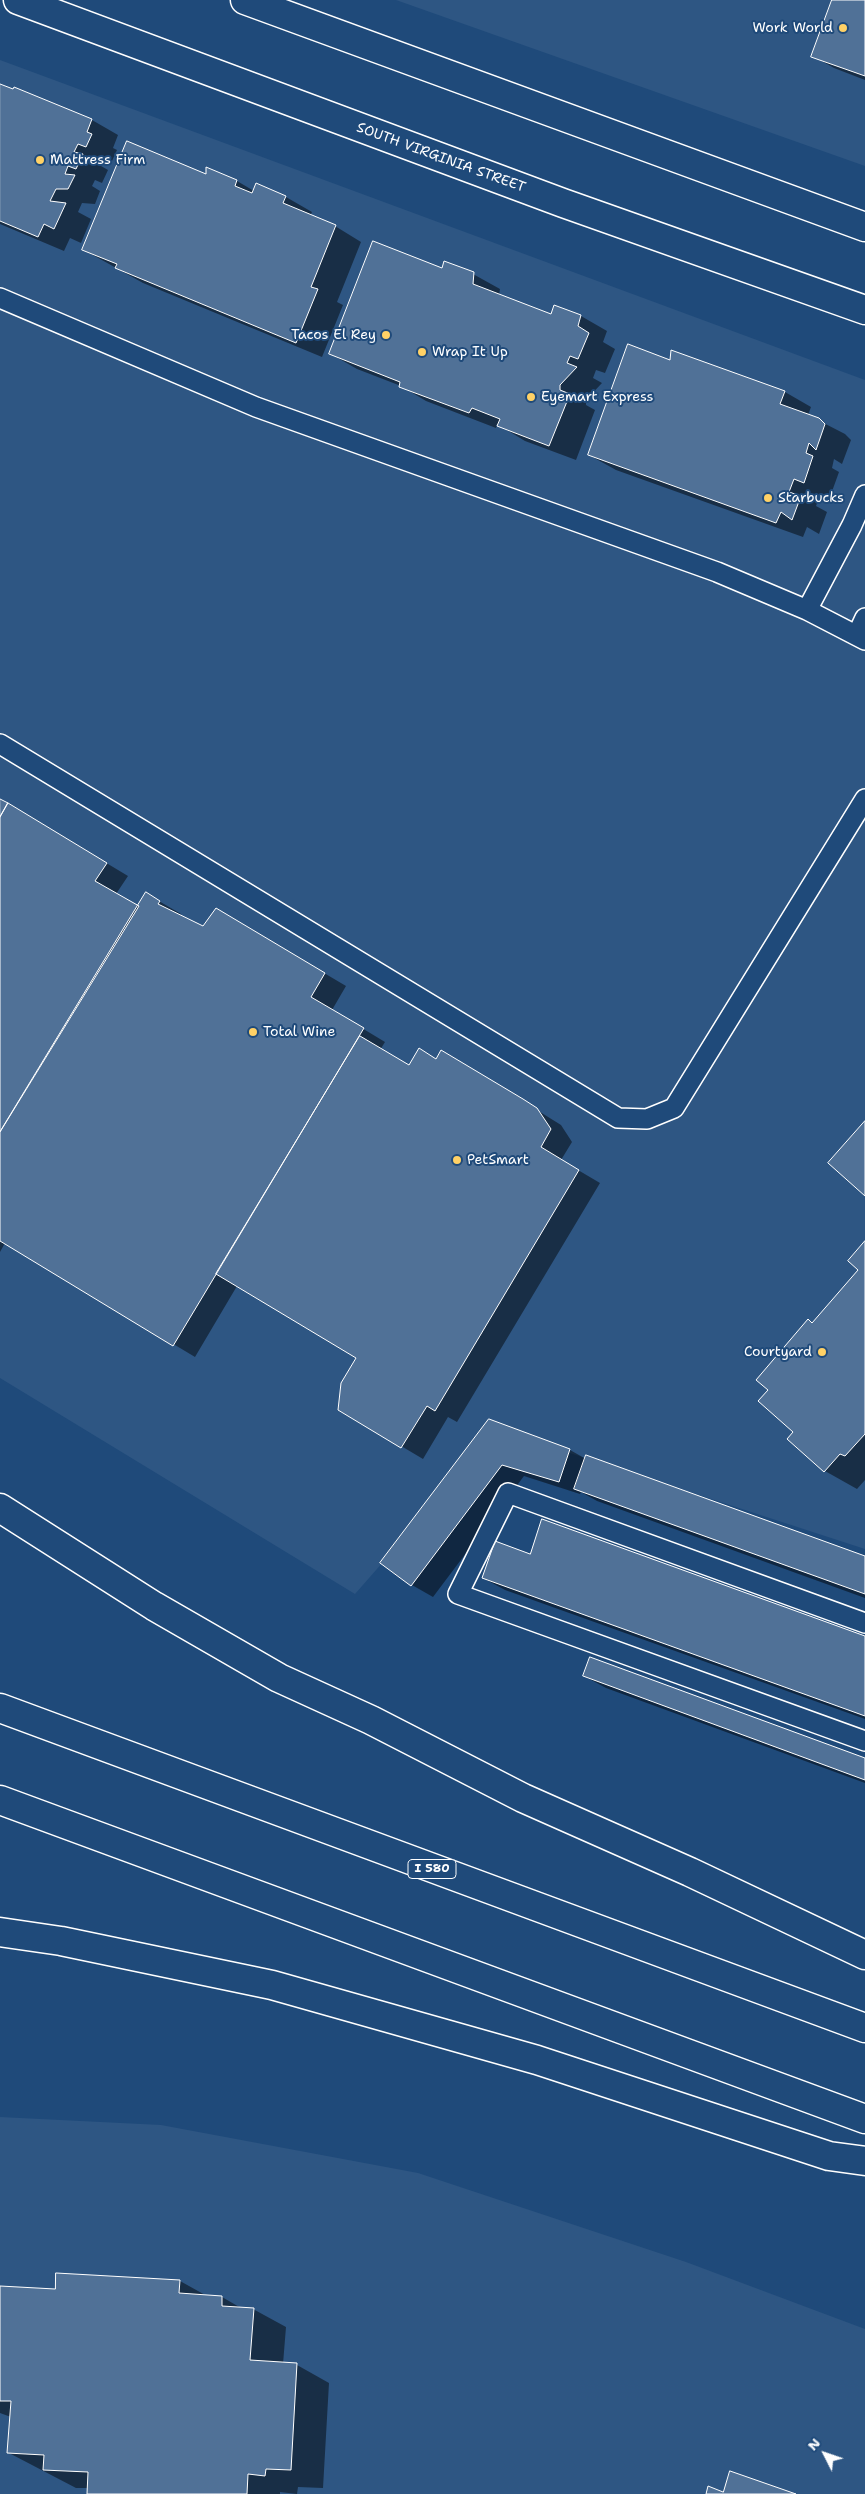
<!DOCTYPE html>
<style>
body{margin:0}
#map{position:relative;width:865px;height:2494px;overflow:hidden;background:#1f4a7a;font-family:"Shantell Sans",sans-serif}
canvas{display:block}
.north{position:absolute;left:800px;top:2429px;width:50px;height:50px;-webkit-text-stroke:4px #1f4a7a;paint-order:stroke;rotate:311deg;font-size:14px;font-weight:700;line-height:20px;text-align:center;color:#fff}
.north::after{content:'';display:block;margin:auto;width:18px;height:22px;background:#fff;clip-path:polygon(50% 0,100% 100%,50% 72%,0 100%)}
</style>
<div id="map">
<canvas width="865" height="2494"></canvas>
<div class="north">N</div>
</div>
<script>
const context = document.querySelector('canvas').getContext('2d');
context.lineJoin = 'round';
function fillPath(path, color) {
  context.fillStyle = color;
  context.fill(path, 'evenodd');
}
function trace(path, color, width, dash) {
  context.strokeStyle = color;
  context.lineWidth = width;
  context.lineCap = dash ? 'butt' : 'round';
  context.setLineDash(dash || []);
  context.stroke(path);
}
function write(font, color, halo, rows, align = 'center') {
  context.font = font + ' "Shantell Sans",sans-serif';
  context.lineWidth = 4;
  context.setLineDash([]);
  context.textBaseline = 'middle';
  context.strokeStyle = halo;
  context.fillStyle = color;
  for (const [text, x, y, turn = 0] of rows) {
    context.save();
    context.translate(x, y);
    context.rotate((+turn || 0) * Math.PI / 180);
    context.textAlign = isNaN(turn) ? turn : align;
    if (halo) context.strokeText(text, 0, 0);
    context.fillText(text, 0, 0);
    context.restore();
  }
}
const built = new Path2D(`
 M396,0H865V166Z
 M0,60L865,380V1549L499,1430L355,1594L0,1378Z
 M0,2117L161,2125L418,2173L686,2262L865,2329V2494H0Z`);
const shadow = new Path2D(`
 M833,0H865V80L834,68L813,56Z
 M0,85L13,91L14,88L92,120L118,135L113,148L117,150L112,161L104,158L101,166L108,170L102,183L95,180L92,186L100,191L95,204L82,203L78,212L91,219L81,243L70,238L64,251L0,224Z
 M208,169L237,181L254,191L286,197L312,212L310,216L335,226L361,242L337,302L343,305L322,357L143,283L84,250L207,176Z
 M442,269L473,274L500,289L499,295L551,315L555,306L581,316L607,331L603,342L615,349L605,373L596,370L593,378L602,383L586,400V405L595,410L576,460L525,441L497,424L496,428L426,401L401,386L357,369L331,354Z
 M672,351L785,392L811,407L808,415L845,434L851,440L842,464L834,459L832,468L839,472L830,497L821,493L816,506L827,512L819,534L807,527L803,537L616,470L589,455L672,361Z
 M0,799L128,876L116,894L140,907L147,894L181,914L180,916L204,928L238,922L346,986L332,1010L385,1042L380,1050L409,1067L437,1060L463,1064L561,1125L572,1142L561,1160L600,1183L457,1422L448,1417L423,1459L339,1409L358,1358L237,1286L195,1357L5,1243L0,1252Z
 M865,1243V1480L857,1489L825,1471L795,1432L769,1390L813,1324L860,1270Z
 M489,1421L570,1450L586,1459L865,1557V1598L597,1501L581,1492L580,1494L524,1476L433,1597L412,1585Z
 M530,1555L865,1637V1719L505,1590L483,1578Z
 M584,1676L865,1759V1783L606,1688Z
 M57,2275L180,2281L207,2296L222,2297L241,2308L253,2309L286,2327L283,2364L297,2365L329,2383L323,2488L298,2487L297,2494L280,2492V2494H88L89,2488H76L9,2453L11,2417L0,2413V2287L56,2291Z`);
const building = new Path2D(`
 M832,0H865V76L811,57Z
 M0,84L13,89L14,87L92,119L87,132L92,134L86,147L78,144L74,152L83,154L76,169L68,166L65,174L75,175L68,189H56L50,201L66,203L54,229L44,224L38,237L0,221Z
 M127,141L206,174V167L237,180L235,186L252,193L256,183L286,196L283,203L336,225L311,287L318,289L296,343L115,268L117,264L82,250Z
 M373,241L442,268L444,261L474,272L473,284L551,314L554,305L581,315L578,326L589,333L578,359L570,356L567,363L577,367L560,385V390L570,394L549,446L497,426L500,419L472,408L469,413L399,387L400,382L329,354Z
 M628,344L670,360L671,350L785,391L780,404L819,418L825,424L816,450L809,443L806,453L813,456L804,483L794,479L789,492L801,496L792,520L781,512L776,523L588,455Z
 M0,799L8,803L0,817Z
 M8,803L107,863L95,881L139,906L0,1132V817Z
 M146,892L160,901L158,904L203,926L216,908L325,973L311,997L364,1028L173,1346L0,1241V1132Z
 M360,1036L409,1065L419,1048L436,1059L441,1050L523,1099L537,1108L551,1129L541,1147L579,1170L435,1411L427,1406L401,1448L338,1410L341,1383L356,1358L216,1274Z
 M865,1121V1196L828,1163Z
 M865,1241V1434L845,1456L840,1454L824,1472L787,1439L793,1432L758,1401L768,1390L756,1380L808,1319L812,1323L858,1270L848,1261Z
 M489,1419L570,1449L559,1482L502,1465L411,1586L380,1563Z
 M586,1455L865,1556V1594L574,1489Z
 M542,1519L865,1636V1716L482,1578L495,1541L530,1554Z
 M590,1657L865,1758V1780L583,1676Z
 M56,2273L180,2280L179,2293L222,2296V2306L254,2308L250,2360L297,2363L291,2470L266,2469L265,2476L248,2474L247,2494H87L88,2472L43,2470L44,2455L7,2453L11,2401H0V2286L55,2289Z
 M730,2471L796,2494H706L708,2486L723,2492Z`);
const lane = new Path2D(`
 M0,298L256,407L717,572L807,610L865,640
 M807,610L852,525L865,495
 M857,635L865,618
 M0,744L618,1118L647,1119L674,1108L865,799
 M865,1623L508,1493L458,1594L865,1741`);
const primary = new Path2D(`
 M18,0L563,203L865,310
 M245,0L865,227`);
const highway = new Path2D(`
 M0,1508L154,1606L279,1678L371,1720L523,1798L690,1872L865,1955
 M0,1708L865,2028
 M0,1800L865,2119
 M0,1932L61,1941L272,1985L537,2060L829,2156L865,2161`);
const markers = [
 [843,28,5,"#ffd166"],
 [40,160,5,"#ffd166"],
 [386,335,5,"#ffd166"],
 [422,352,5,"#ffd166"],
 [531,397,5,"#ffd166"],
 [768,498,5,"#ffd166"],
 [253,1032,5,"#ffd166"],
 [457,1160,5,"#ffd166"],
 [822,1352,5,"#ffd166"]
];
const shields = [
 [432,1869,48]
];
const shieldNames = [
 ["I 580",432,1869]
];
const poiNames = [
 ["Work World",833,28,"right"],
 ["Mattress Firm",50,160],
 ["Tacos El Rey",376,335,"right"],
 ["Wrap It Up",432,352],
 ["Eyemart Express",541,397],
 ["Starbucks",778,498],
 ["Total Wine",263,1032],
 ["PetSmart",467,1160],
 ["Courtyard",812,1352,"right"]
];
const streetNames = [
 ["SOUTH VIRGINIA STREET",441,158,20]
];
fillPath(built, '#2e5683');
fillPath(shadow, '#0007');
fillPath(building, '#507197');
trace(building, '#fff', 1);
trace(lane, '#fff', 22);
trace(primary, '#fff', 31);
trace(highway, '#fff', 31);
trace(lane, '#1f4a7a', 19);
trace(primary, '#1f4a7a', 28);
trace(highway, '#1f4a7a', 28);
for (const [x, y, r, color] of markers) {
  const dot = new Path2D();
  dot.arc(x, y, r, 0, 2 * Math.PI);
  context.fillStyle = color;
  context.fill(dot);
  trace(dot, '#1f4a7a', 2);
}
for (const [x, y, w] of shields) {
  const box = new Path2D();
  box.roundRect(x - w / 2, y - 9.5, w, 19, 4);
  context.fillStyle = '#1f4a7a';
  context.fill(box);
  trace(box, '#fff', 1);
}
write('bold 12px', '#fff', null, shieldNames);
write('14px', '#fff', '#1f4a7a', poiNames, 'left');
write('14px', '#fff', '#1f4a7a', streetNames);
</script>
